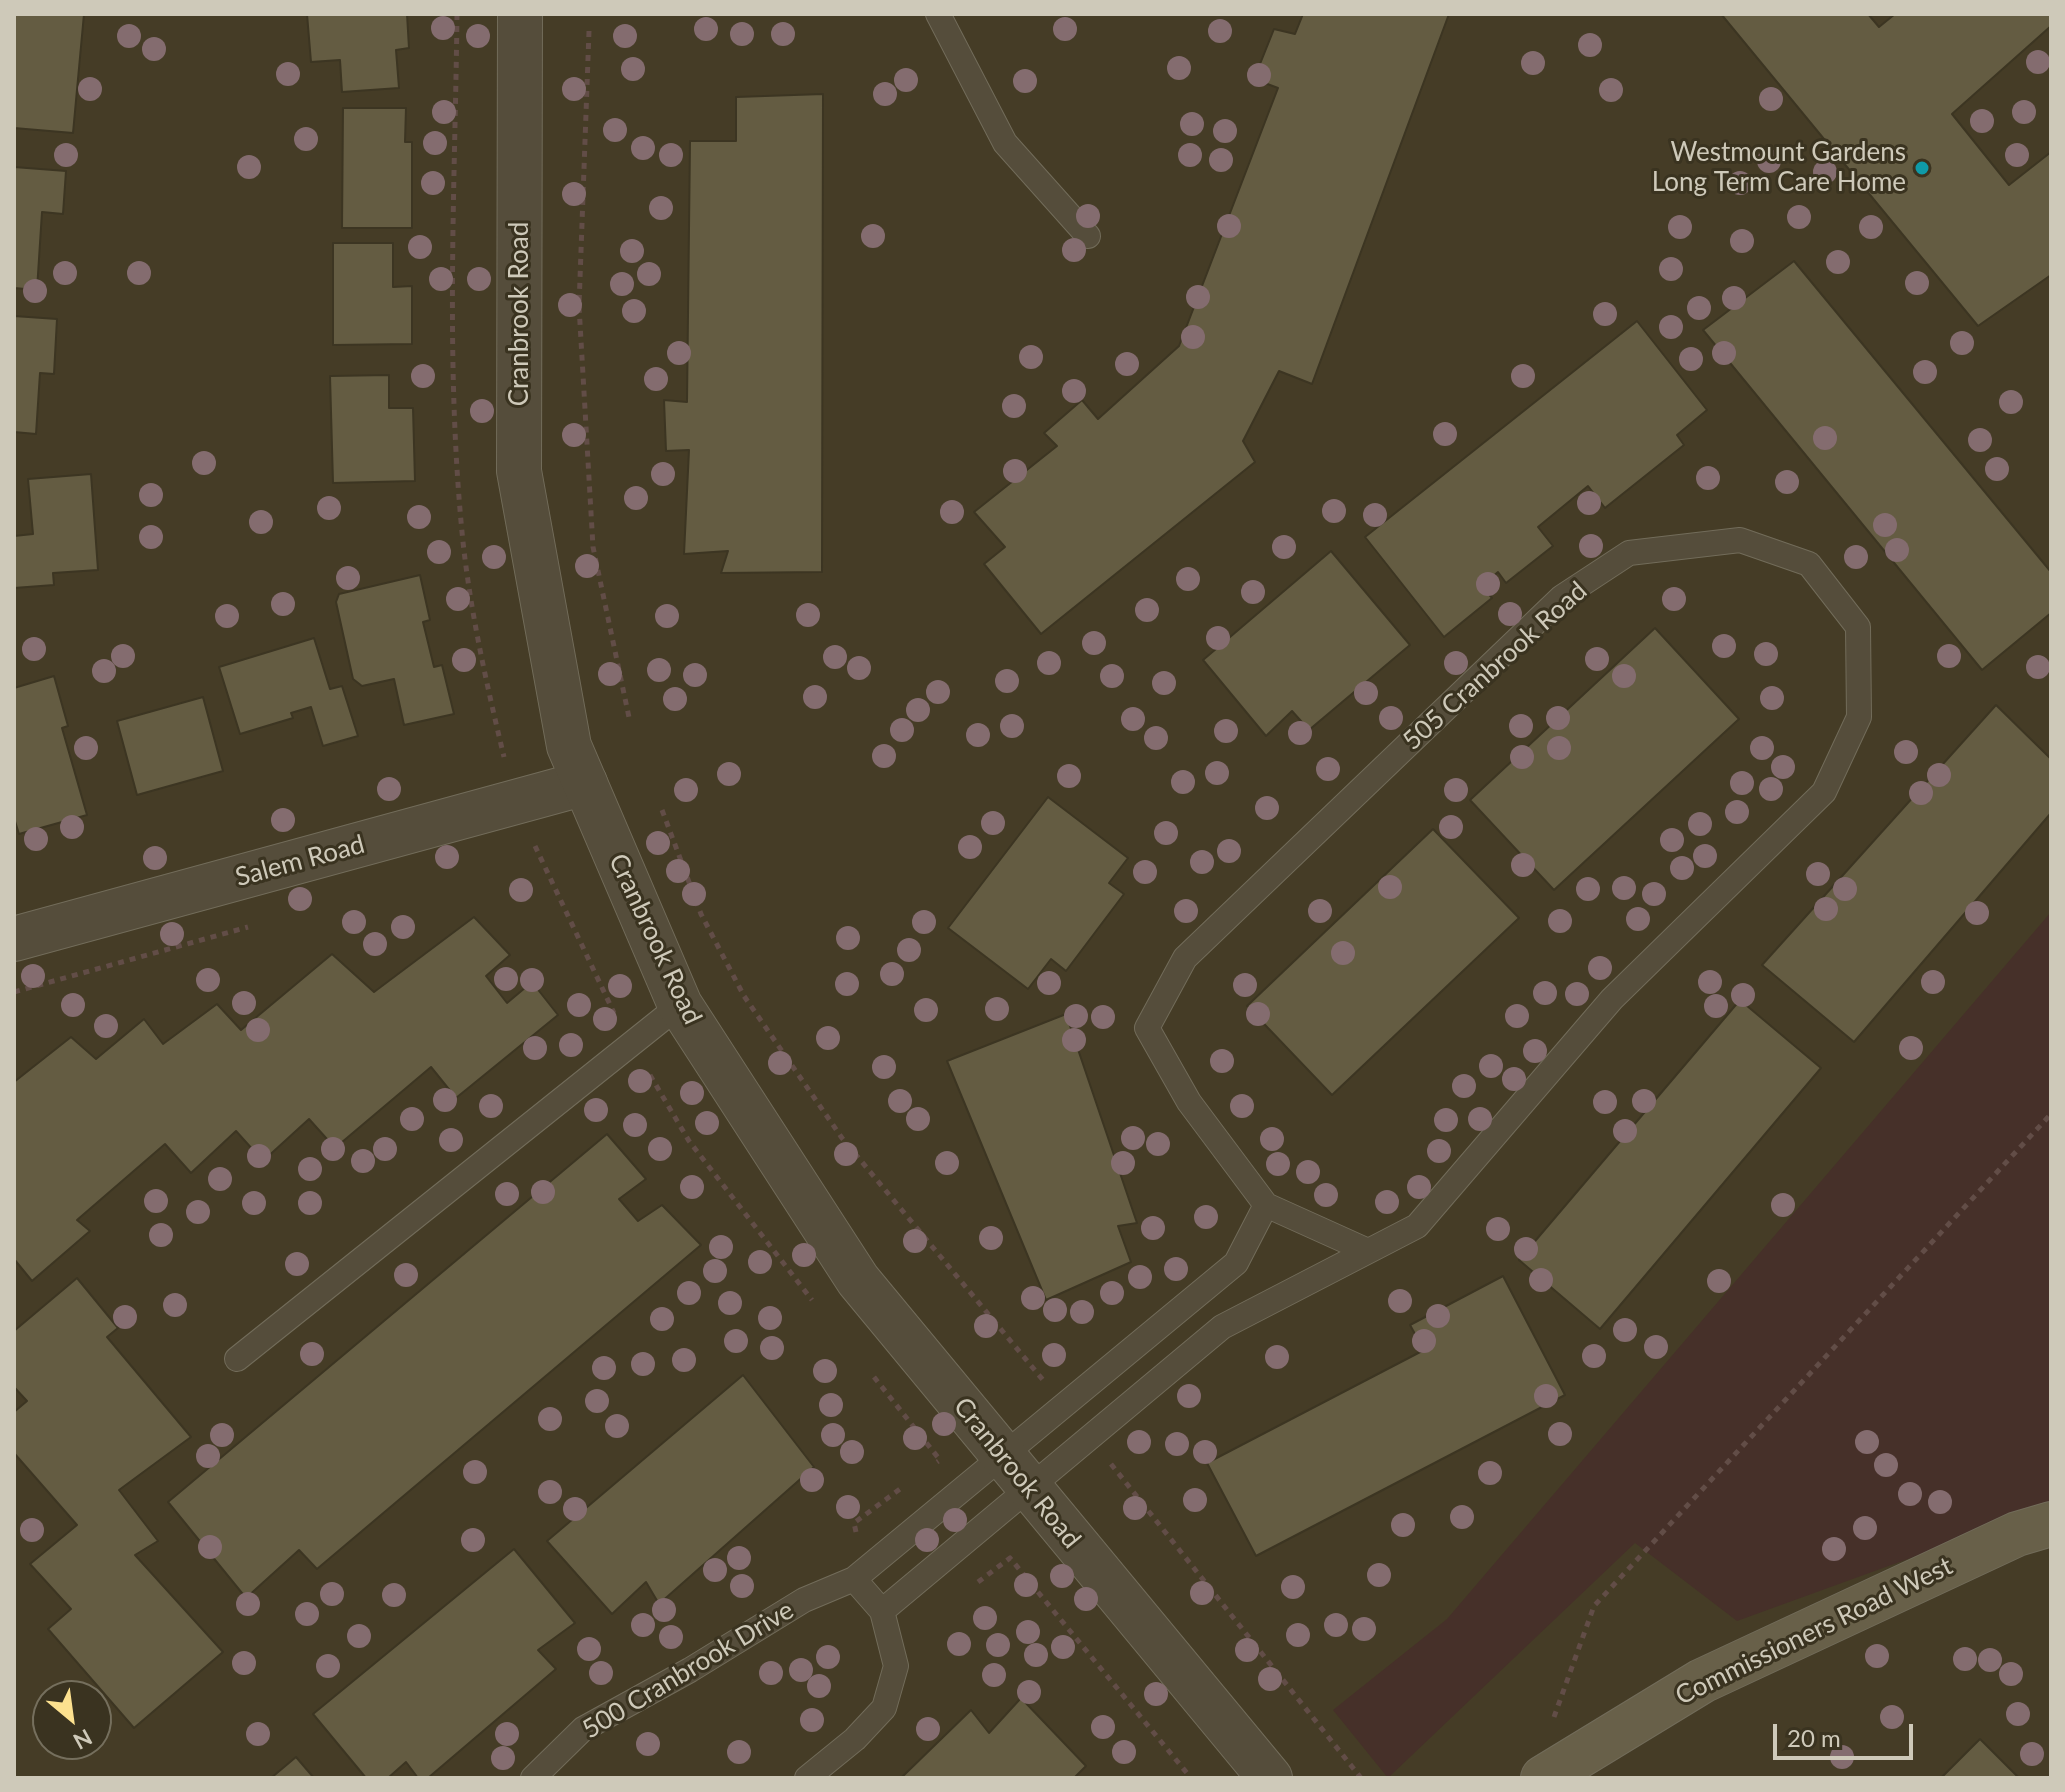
<!DOCTYPE html>
<style>
body{margin:0}
#map{position:relative;width:2065px;height:1792px;overflow:hidden;background:#453c26;font-family:Lato,sans-serif}
canvas{display:block}
.frame{position:absolute;inset:0;border:16px solid #cec9b9;pointer-events:none}
.north{position:absolute;left:32px;top:1680px;width:80px;height:80px;box-sizing:border-box;background:#3a3320;border:2px solid #756f5d;border-radius:50%;rotate:151deg;font-size:22px;font-weight:700;line-height:32px;text-align:center;color:#cec9b9}
.north::after{content:'';display:block;margin:auto;width:28px;height:36px;background:#fce18f;clip-path:polygon(50% 0,100% 100%,50% 72%,0 100%)}
.scale{position:absolute;left:1773px;top:1724px;width:140px;height:36px;box-sizing:border-box;border:4px solid #cec9b9;border-top:0;padding-left:10px;font-size:24px;line-height:28px;white-space:nowrap;color:#cec9b9;-webkit-text-stroke:6px #3a3320;paint-order:stroke}
</style>
<div id="map">
<canvas width="2065" height="1792"></canvas>
<div class="frame"></div>
<div class="north">N</div>
<div class="scale">20 m</div>
</div>
<script>
const context = document.querySelector('canvas').getContext('2d');
context.lineJoin = 'round';
function fillPath(path, color) {
  context.fillStyle = color;
  context.fill(path, 'evenodd');
}
function trace(path, color, width, dash) {
  context.strokeStyle = color;
  context.lineWidth = width;
  context.lineCap = dash ? 'butt' : 'round';
  context.setLineDash(dash || []);
  context.stroke(path);
}
function write(font, color, halo, rows, align = 'center') {
  context.font = font + ' Lato,sans-serif';
  context.lineWidth = 6;
  context.setLineDash([]);
  context.textBaseline = 'middle';
  context.strokeStyle = halo;
  context.fillStyle = color;
  for (const [text, x, y, turn = 0] of rows) {
    context.save();
    context.translate(x, y);
    context.rotate((+turn || 0) * Math.PI / 180);
    context.textAlign = isNaN(turn) ? turn : align;
    if (halo) context.strokeText(text, 0, 0);
    context.fillText(text, 0, 0);
    context.restore();
  }
}
const green = new Path2D(`
 M2051,912V1507L1737,1621L1635,1543L1388,1778L1333,1710L1447,1619Z`);
const building = new Path2D(`
 M14,14H84L73,133L14,128Z
 M307,14H407L409,48L396,50L399,88L342,92L340,60L311,62Z
 M1303,14H1449L1312,384L1279,371L1243,441L1255,462L1041,634L984,564L1005,547L974,512L1057,446L1044,433L1082,400L1098,419L1179,346L1278,88L1254,79L1274,29L1295,34Z
 M1721,14H1868L1879,27L1895,14H2051V26L1952,114L2009,185L2051,152V275L1978,326Z
 M823,94L822,572L721,573L728,551L684,554L689,450L666,451L664,400L687,402L690,141H736V97Z
 M343,108H406L405,142H412V228H342Z
 M14,167L66,171L63,214L42,212L37,290L14,288Z
 M333,243H393V287L412,286V344L333,345Z
 M1794,261L2051,572V613L1982,670L1703,330Z
 M14,316L57,319L54,374L40,373L36,434L14,432Z
 M1637,321L1707,410L1677,435L1684,445L1605,508L1588,486L1538,527L1553,546L1506,583L1498,572L1482,586L1492,598L1444,637L1365,537Z
 M389,375V408H413L415,481L333,483L330,376Z
 M91,474L98,570L53,573L54,585L14,588V536L33,534L28,479Z
 M1331,551L1410,645L1309,730L1292,711L1266,736L1203,660Z
 M420,575L430,620L423,622L434,667L442,665L454,714L404,725L394,679L362,686L353,679L336,602L339,594Z
 M1655,628L1739,719L1554,890L1470,800Z
 M314,638L330,689L342,686L358,736L323,746L311,707L291,713L293,718L240,734L219,667Z
 M54,676L68,726L62,728L87,815L19,834L14,818V688Z
 M203,697L223,771L137,795L117,721Z
 M1996,705L2051,759V813L1854,1042L1762,965Z
 M1048,797L1128,858L1109,883L1124,894L1066,971L1051,959L1028,989L948,928Z
 M1433,829L1519,918L1332,1095L1247,1006Z
 M474,917L510,955L486,976L507,1003L532,982L558,1015L456,1098L431,1067L335,1148L309,1119L263,1161L236,1131L191,1173L165,1144L77,1220L90,1231L32,1281L14,1259V1082L71,1037L96,1059L144,1019L163,1044L217,1004L241,1030L332,954L374,992Z
 M1740,1000L1821,1068L1600,1329L1519,1260Z
 M1066,1014L1137,1223L1118,1226L1131,1262L1046,1300L947,1061Z
 M607,1134L646,1179L619,1199L638,1221L662,1205L701,1245L317,1569L299,1550L246,1598L168,1502Z
 M1503,1276L1565,1395L1256,1556L1207,1463L1424,1350L1410,1325Z
 M77,1278L118,1328L107,1337L191,1437L119,1490L158,1541L135,1555L223,1652L134,1728L48,1629L71,1609L30,1564L77,1525L14,1453V1412L27,1401L14,1387V1331Z
 M743,1375L814,1467L659,1604L646,1582L612,1614L547,1541Z
 M514,1549L575,1623L538,1650L556,1669L428,1778H418L406,1762L388,1778H366L313,1714Z
 M1021,1698L1086,1766L1074,1778H901L971,1710L989,1733Z
 M1980,1739L2019,1778H1941Z
 M296,1757L314,1778H271Z`);
const path = new Path2D(`
 M457,14C455,189 445,367 463,542C471,615 487,686 504,757
 M589,31L579,306L593,547L630,722
 M662,810L701,914L744,996L842,1138L1043,1380
 M535,846L614,1013
 M14,992L248,927
 M650,1075L689,1141L812,1300
 M874,1377L940,1460L937,1462
 M1111,1464L1361,1778
 M856,1532L854,1523L900,1489
 M978,1582L1010,1558L1191,1778
 M1554,1717L1594,1606L2051,1114`);
const service = new Path2D(`
 M938,14L1005,143L1088,236
 M237,1359L680,1005
 M882,1611L1222,1327L1417,1226L1612,999L1824,792L1859,717L1858,627L1809,564L1740,540L1629,553L1562,597L1185,958L1147,1028L1189,1102L1266,1205L1368,1251
 M533,1778L583,1729L690,1670L804,1600L854,1579L1236,1263L1266,1205
 M807,1778L855,1739L884,1708L896,1666L882,1611L854,1579`);
const minor = new Path2D(`
 M14,939L585,783`);
const tertiary = new Path2D(`
 M520,14L519,471L569,746L680,1005L858,1280L1270,1778`);
const secondary = new Path2D(`
 M1543,1778L1702,1681L2017,1534L2051,1524`);
const trees = [
 [443,28],
 [706,29],
 [1065,29],
 [1220,31],
 [742,34],
 [783,34],
 [129,36],
 [478,36],
 [625,36],
 [1590,45],
 [154,49],
 [2038,62],
 [1533,63],
 [1179,68],
 [633,69],
 [288,74],
 [1259,75],
 [906,80],
 [1025,81],
 [90,89],
 [574,89],
 [1611,90],
 [885,94],
 [1771,99],
 [444,112],
 [2024,112],
 [1982,121],
 [1192,124],
 [615,130],
 [1225,131],
 [306,139],
 [435,143],
 [643,148],
 [66,155],
 [671,155],
 [1190,155],
 [2017,155],
 [1221,160],
 [1769,161],
 [249,167],
 [1825,172],
 [433,183],
 [1740,183],
 [574,194],
 [661,208],
 [1088,216],
 [1799,217],
 [1229,226],
 [1680,227],
 [1871,227],
 [873,236],
 [1742,241],
 [420,247],
 [1074,250],
 [632,251],
 [1838,262],
 [1671,269],
 [65,273],
 [139,273],
 [649,274],
 [441,279],
 [479,279],
 [1917,283],
 [622,284],
 [35,291],
 [1198,297],
 [1734,298],
 [570,305],
 [1699,308],
 [634,311],
 [1605,314],
 [1671,327],
 [1193,337],
 [1962,343],
 [679,353],
 [1724,353],
 [1031,357],
 [1691,359],
 [1127,364],
 [1925,372],
 [423,376],
 [1523,376],
 [656,379],
 [1074,391],
 [2011,402],
 [1014,406],
 [482,411],
 [1445,434],
 [574,435],
 [1825,438],
 [1980,440],
 [204,463],
 [1997,469],
 [1015,471],
 [663,474],
 [1708,478],
 [1787,482],
 [151,495],
 [636,498],
 [1589,503],
 [329,508],
 [1334,511],
 [952,512],
 [1375,515],
 [419,517],
 [261,522],
 [1885,525],
 [151,537],
 [1591,546],
 [1284,547],
 [1897,550],
 [439,552],
 [494,557],
 [1856,557],
 [587,566],
 [348,578],
 [1188,579],
 [1488,584],
 [1253,592],
 [458,599],
 [1674,599],
 [283,604],
 [1147,610],
 [1510,614],
 [808,615],
 [227,616],
 [667,616],
 [1218,638],
 [1094,643],
 [1724,646],
 [34,649],
 [1766,654],
 [123,656],
 [1949,656],
 [835,657],
 [1597,659],
 [464,660],
 [1049,663],
 [1456,663],
 [2038,667],
 [859,668],
 [659,670],
 [104,671],
 [610,674],
 [695,675],
 [1112,676],
 [1624,676],
 [1007,681],
 [1164,683],
 [938,692],
 [1366,693],
 [815,697],
 [1772,698],
 [675,699],
 [918,710],
 [1391,718],
 [1558,718],
 [1133,719],
 [1012,726],
 [1521,726],
 [902,730],
 [1226,731],
 [1300,733],
 [978,735],
 [1156,738],
 [86,748],
 [1559,748],
 [1762,748],
 [1906,752],
 [884,756],
 [1522,757],
 [1783,767],
 [1328,769],
 [1217,773],
 [729,774],
 [1939,775],
 [1069,776],
 [1183,782],
 [1742,783],
 [389,789],
 [1771,789],
 [686,790],
 [1456,790],
 [1921,793],
 [1267,808],
 [1737,812],
 [283,820],
 [993,823],
 [1700,824],
 [72,827],
 [1451,827],
 [1166,833],
 [36,839],
 [1672,840],
 [658,843],
 [970,847],
 [1229,851],
 [1705,856],
 [447,857],
 [155,858],
 [1202,862],
 [1523,865],
 [1682,868],
 [678,871],
 [1145,872],
 [1818,874],
 [1390,887],
 [1624,888],
 [1588,889],
 [1845,889],
 [521,890],
 [694,894],
 [1654,894],
 [300,899],
 [1826,909],
 [1186,911],
 [1320,911],
 [1977,913],
 [1638,919],
 [1560,921],
 [354,922],
 [924,922],
 [403,927],
 [172,934],
 [848,938],
 [375,944],
 [909,950],
 [1343,953],
 [1600,968],
 [892,974],
 [33,976],
 [506,979],
 [208,980],
 [532,980],
 [1710,982],
 [1933,982],
 [1049,983],
 [847,984],
 [1245,985],
 [620,986],
 [1545,993],
 [1577,994],
 [1743,995],
 [244,1003],
 [73,1005],
 [579,1005],
 [1716,1006],
 [997,1009],
 [926,1010],
 [1258,1014],
 [1076,1016],
 [1517,1016],
 [1103,1017],
 [605,1019],
 [106,1026],
 [258,1030],
 [828,1038],
 [1074,1040],
 [571,1045],
 [535,1048],
 [1911,1048],
 [1535,1051],
 [1222,1061],
 [780,1063],
 [1491,1066],
 [884,1067],
 [1514,1079],
 [640,1081],
 [1464,1086],
 [692,1093],
 [445,1100],
 [900,1101],
 [1644,1101],
 [1605,1102],
 [491,1106],
 [1242,1106],
 [596,1110],
 [412,1119],
 [918,1119],
 [1480,1119],
 [1446,1120],
 [707,1123],
 [635,1125],
 [1625,1131],
 [1133,1138],
 [1272,1139],
 [451,1140],
 [1158,1144],
 [333,1149],
 [385,1149],
 [660,1149],
 [1439,1151],
 [846,1154],
 [259,1156],
 [363,1161],
 [947,1163],
 [1123,1163],
 [1278,1164],
 [310,1169],
 [1308,1172],
 [220,1179],
 [692,1187],
 [1419,1187],
 [543,1192],
 [507,1194],
 [1326,1195],
 [156,1201],
 [1387,1202],
 [254,1203],
 [310,1203],
 [1783,1205],
 [198,1212],
 [1206,1217],
 [1153,1228],
 [1498,1229],
 [161,1235],
 [991,1238],
 [915,1241],
 [721,1247],
 [1526,1249],
 [804,1255],
 [760,1262],
 [297,1264],
 [1176,1269],
 [715,1271],
 [406,1275],
 [1140,1277],
 [1541,1280],
 [1719,1281],
 [689,1293],
 [1112,1293],
 [1033,1298],
 [1400,1301],
 [730,1303],
 [175,1305],
 [1055,1310],
 [1082,1312],
 [1438,1316],
 [125,1317],
 [770,1318],
 [662,1319],
 [986,1326],
 [1625,1330],
 [736,1341],
 [1424,1341],
 [1656,1347],
 [772,1348],
 [312,1354],
 [1054,1355],
 [1594,1356],
 [1277,1357],
 [684,1360],
 [643,1364],
 [604,1368],
 [825,1371],
 [1189,1396],
 [1546,1396],
 [597,1401],
 [831,1405],
 [550,1419],
 [944,1424],
 [617,1426],
 [1560,1434],
 [222,1435],
 [833,1435],
 [915,1438],
 [1139,1442],
 [1867,1442],
 [1177,1444],
 [852,1452],
 [1205,1452],
 [208,1456],
 [1886,1465],
 [475,1472],
 [1490,1473],
 [812,1480],
 [550,1492],
 [1910,1494],
 [1195,1500],
 [1940,1502],
 [848,1507],
 [1135,1508],
 [575,1509],
 [1462,1517],
 [955,1520],
 [1403,1525],
 [1865,1528],
 [32,1530],
 [473,1540],
 [927,1540],
 [210,1547],
 [1834,1549],
 [739,1558],
 [715,1570],
 [1379,1575],
 [1062,1576],
 [1026,1585],
 [742,1586],
 [1293,1587],
 [1202,1593],
 [332,1594],
 [394,1595],
 [1086,1599],
 [248,1604],
 [664,1610],
 [307,1614],
 [985,1618],
 [643,1625],
 [1336,1625],
 [1364,1629],
 [1028,1632],
 [1298,1635],
 [359,1636],
 [671,1637],
 [959,1644],
 [998,1645],
 [1063,1647],
 [589,1649],
 [1247,1650],
 [1036,1655],
 [1877,1656],
 [828,1657],
 [1965,1659],
 [1990,1660],
 [244,1663],
 [328,1666],
 [801,1670],
 [601,1673],
 [771,1673],
 [2011,1674],
 [994,1675],
 [1270,1679],
 [819,1686],
 [1029,1692],
 [1156,1694],
 [2018,1714],
 [1892,1717],
 [812,1720],
 [1103,1727],
 [928,1729],
 [258,1734],
 [507,1734],
 [648,1744],
 [739,1752],
 [1124,1752],
 [2032,1754],
 [1842,1757],
 [503,1758]
];
const markers = [
 [1922,168,8,"#0f9aa8"]
];
const poiNames = [
 ["Westmount Gardens",1906,153],
 ["Long Term Care Home",1906,183]
];
const streetNames = [
 ["Cranbrook Road",520,314,-90],
 ["505 Cranbrook Road",1495,666,-42],
 ["Salem Road",300,861,-15],
 ["Cranbrook Road",655,939,65],
 ["Cranbrook Road",1017,1473,51],
 ["Commissioners Road West",1814,1631,-26],
 ["500 Cranbrook Drive",688,1670,-31]
];
fillPath(green, '#463029');
fillPath(building, '#645c42');
trace(building, '#3c3522', 2);
trace(service, '#726c5a', 26);
trace(minor, '#726c5a', 46);
trace(tertiary, '#726c5a', 46);
trace(secondary, '#726c5a', 46);
trace(path, '#624d47', 5, [6, 6]);
trace(service, '#554d3b', 24);
trace(minor, '#554d3b', 44);
trace(tertiary, '#554d3b', 44);
trace(secondary, '#686049', 44);
context.fillStyle = '#846c6f';
for (const [x, y] of trees) {
  context.beginPath();
  context.arc(x, y, 12, 0, 2 * Math.PI);
  context.fill();
}
for (const [x, y, r, color] of markers) {
  const dot = new Path2D();
  dot.arc(x, y, r, 0, 2 * Math.PI);
  context.fillStyle = color;
  context.fill(dot);
  trace(dot, '#3a3320', 3);
}
write('26px', '#cec9b9', '#3a3320', poiNames, 'right');
write('26px', '#cec9b9', '#3a3320', streetNames);
</script>
